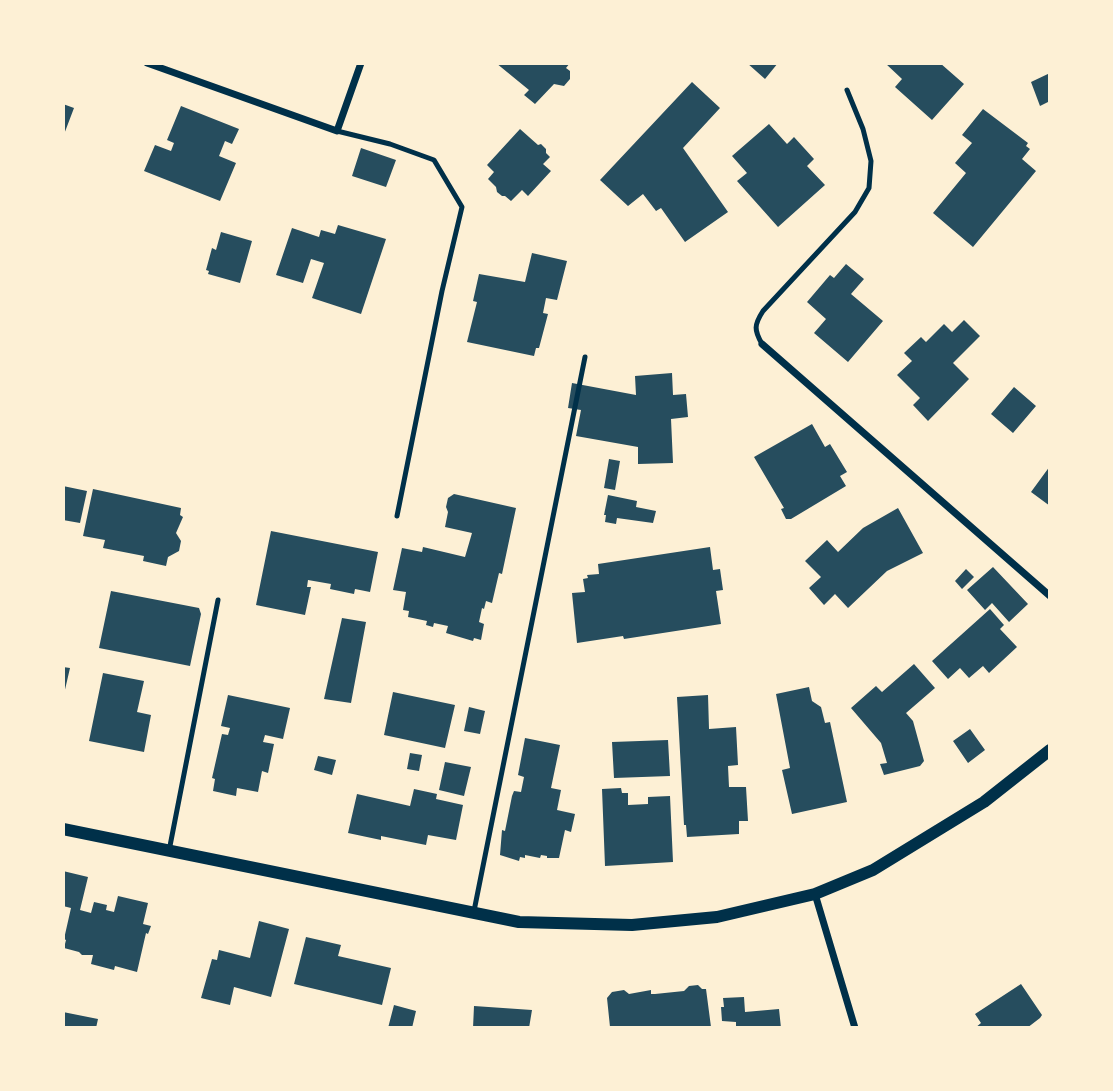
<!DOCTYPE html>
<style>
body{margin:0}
#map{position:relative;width:1113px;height:1091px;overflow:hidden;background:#fdf0d5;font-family:"Roboto Condensed",sans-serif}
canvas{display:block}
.frame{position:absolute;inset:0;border:65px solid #fdf0d5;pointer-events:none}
</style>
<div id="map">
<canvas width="1113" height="1091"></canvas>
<div class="frame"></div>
</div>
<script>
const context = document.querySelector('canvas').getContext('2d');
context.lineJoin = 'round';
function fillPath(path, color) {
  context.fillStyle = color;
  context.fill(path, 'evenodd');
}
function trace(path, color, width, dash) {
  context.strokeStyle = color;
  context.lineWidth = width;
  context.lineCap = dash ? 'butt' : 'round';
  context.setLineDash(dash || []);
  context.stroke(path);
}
const building = new Path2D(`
 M496,63H570L566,68L570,71V79L564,86L554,84L535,104L524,95L529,90Z
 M747,63H778L765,79Z
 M885,63H940L964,84L932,120L895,87L902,79Z
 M1050,73V101L1040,106L1031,82Z
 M692,82L720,108L683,148L728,212L685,242L661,208L656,211L643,194L628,206L600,180Z
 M63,104L74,108L63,137Z
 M181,106L239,129L232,144L225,141L219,156L236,163L220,201L144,171L155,145L171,151L174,143L167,140Z
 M983,109L1028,143L1026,146L1030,149L1022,159L1036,171L973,247L933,213L966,173L955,163L972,143L962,135Z
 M769,124L787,144L794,137L814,159L807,166L825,185L778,227L737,181L747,173L732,156Z
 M520,129L538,145L541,144L546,149V153L550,157L543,164L551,171L528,196L522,190L511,201L505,196H502L497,192L496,187L488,179L494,172L487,165Z
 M361,148L396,160L386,187L352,176Z
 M338,225L386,239L361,314L312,298L324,263L311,259L303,283L276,275L292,228L319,237L321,230L335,234Z
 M221,232L252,241L240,283L208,274L209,271L206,270L212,248L216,250Z
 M532,253L567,261L557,300L546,298L543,313L548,314L539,348H536L534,356L467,342L477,302L473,301L479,274L525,282Z
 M846,264L864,279L851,294L883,321L848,362L814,333L826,319L807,302L830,275L834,278Z
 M964,320L980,336L953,363L969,379L928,421L913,405L920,398L897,375L912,361L904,353L921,337L926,342L944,324L952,332Z
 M672,373L673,395L686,394L688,417L671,419L673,463L638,464V447L576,436L581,410L568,408L572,383L636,395L635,376Z
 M1014,387L1036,406L1013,433L991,414Z
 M812,424L825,447L830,444L847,472L840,476L846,486L791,519H786L781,509L784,508L754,457Z
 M609,459L620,461L615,490L604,488Z
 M1050,466V506L1031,492Z
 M63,486L87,491L80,523L63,520Z
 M93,489L181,508L180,515L183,517L176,533L181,541L179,551L168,557L166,566L143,561L144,556L103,548L105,540L83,536Z
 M454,494L516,508L502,574L499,573L492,603L486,601L484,609L482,608L479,622L484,624L481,640L474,638L473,641L446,633L448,626L434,623L433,627L426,625L427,621L408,617L409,611L403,610L406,592L393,590L402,548L422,552L423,547L465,557L472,533L445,527L448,512L446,507L448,498Z
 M608,495L637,501L636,507L656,511L653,523L617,518L616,524L605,522L606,515H604Z
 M898,508L923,553L887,571L848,608L835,594L824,605L809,588L821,577L805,561L827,540L838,552L863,528Z
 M271,531L378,552L370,592L355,589L354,594L330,589L331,584L308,580L307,587H311L305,615L256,605Z
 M710,547L713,570L720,569L723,590L716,591L721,624L624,639L623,636L577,643L572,593L585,592L583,579L588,578L587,575L599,574L598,564Z
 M993,567L1028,604L1009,622L992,603L985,610L967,590Z
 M966,569L974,577L962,589L955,581Z
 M111,591L199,608L201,614L190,666L99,648Z
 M990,609L1004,625L1000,629L1017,647L989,673L983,666L969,678L960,668L948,679L932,661Z
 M342,618L366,622L351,703L324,699Z
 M914,664L935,688L906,713L913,721L924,761L920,766L884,775L880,764L887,763L881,743L851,708L876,686L882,692Z
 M63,667L70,668L64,694H63Z
 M103,673L144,681L137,712L151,715L144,752L89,741Z
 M809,687L812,701L821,707L825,723L830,722L847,802L792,814L782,770L790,768L776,694Z
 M393,692L455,705L445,748L384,735Z
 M228,695L290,708L283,739L265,735L263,742L274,744L268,773L262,771L258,792L237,788L236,796L213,791L215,779L212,778L222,734L228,735L230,728L221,726Z
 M708,695L709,729L736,727L738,765L728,766L729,787H746L748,821H739V834L687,837L686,825H684L677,697Z
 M469,707L485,711L480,734L464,731Z
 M970,729L985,750L968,763L953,741Z
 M525,738L560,745L551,788L561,790L557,810L575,814L571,832L565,830L559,858H547V856L541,855L540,858L525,855V858L520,857L519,861L500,855L502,830L505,831L512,796L514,791L521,792L524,777L518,775Z
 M668,740L670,776L614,778L612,742Z
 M410,753L422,755L419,771L407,769Z
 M318,756L336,760L332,775L314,770Z
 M445,762L471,767L464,796L439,790Z
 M621,788L622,793H628V805L648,804V797L670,796L673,862L605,866L602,789Z
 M414,789L437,794L436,799L463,805L456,840L428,835L426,845L381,836V840L348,833L357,794L410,806Z
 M63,871L88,877L80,910L91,913L94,902L107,905L106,910L114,912L118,896L148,903L143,924L151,926L148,934L146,933L137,972L115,966L114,970L91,964L93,955H82L79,952L64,948L66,940L64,939L71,908L63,906Z
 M259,921L289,929L271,997L234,987L230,1005L201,998L212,959L217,960L219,950L250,958Z
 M306,937L341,945L338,956L391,968L382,1005L294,984Z
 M1021,984L1042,1015L1040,1018L1027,1028H975L981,1023L975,1014Z
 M698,985L702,989H706L711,1027H610L607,998L612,992L624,990L629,994L651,990V994H655L684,991L689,986Z
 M744,997L745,1012L779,1009L781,1028H736V1022L722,1021L721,1007H724L723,998Z
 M394,1005L416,1011L412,1028H388Z
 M474,1006L532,1010L529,1028H473Z
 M63,1012L98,1019L96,1028H63Z`);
const service = new Path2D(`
 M337,131L390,144L434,160L462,207L442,291L397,516
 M762,344C754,330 754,325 763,311L855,212L869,188L871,161L863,129L847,90
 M169,851L218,600
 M474,911L585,357`);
const minor = new Path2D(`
 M147,63L337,131L361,63
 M762,344L1050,596
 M815,894L855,1028`);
const tertiary = new Path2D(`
 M63,829L519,922L632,925L717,917L815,894L873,870L984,802L1050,750`);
fillPath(building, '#264d5e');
trace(service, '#003049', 5);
trace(minor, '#003049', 7);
trace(tertiary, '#003049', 12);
</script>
